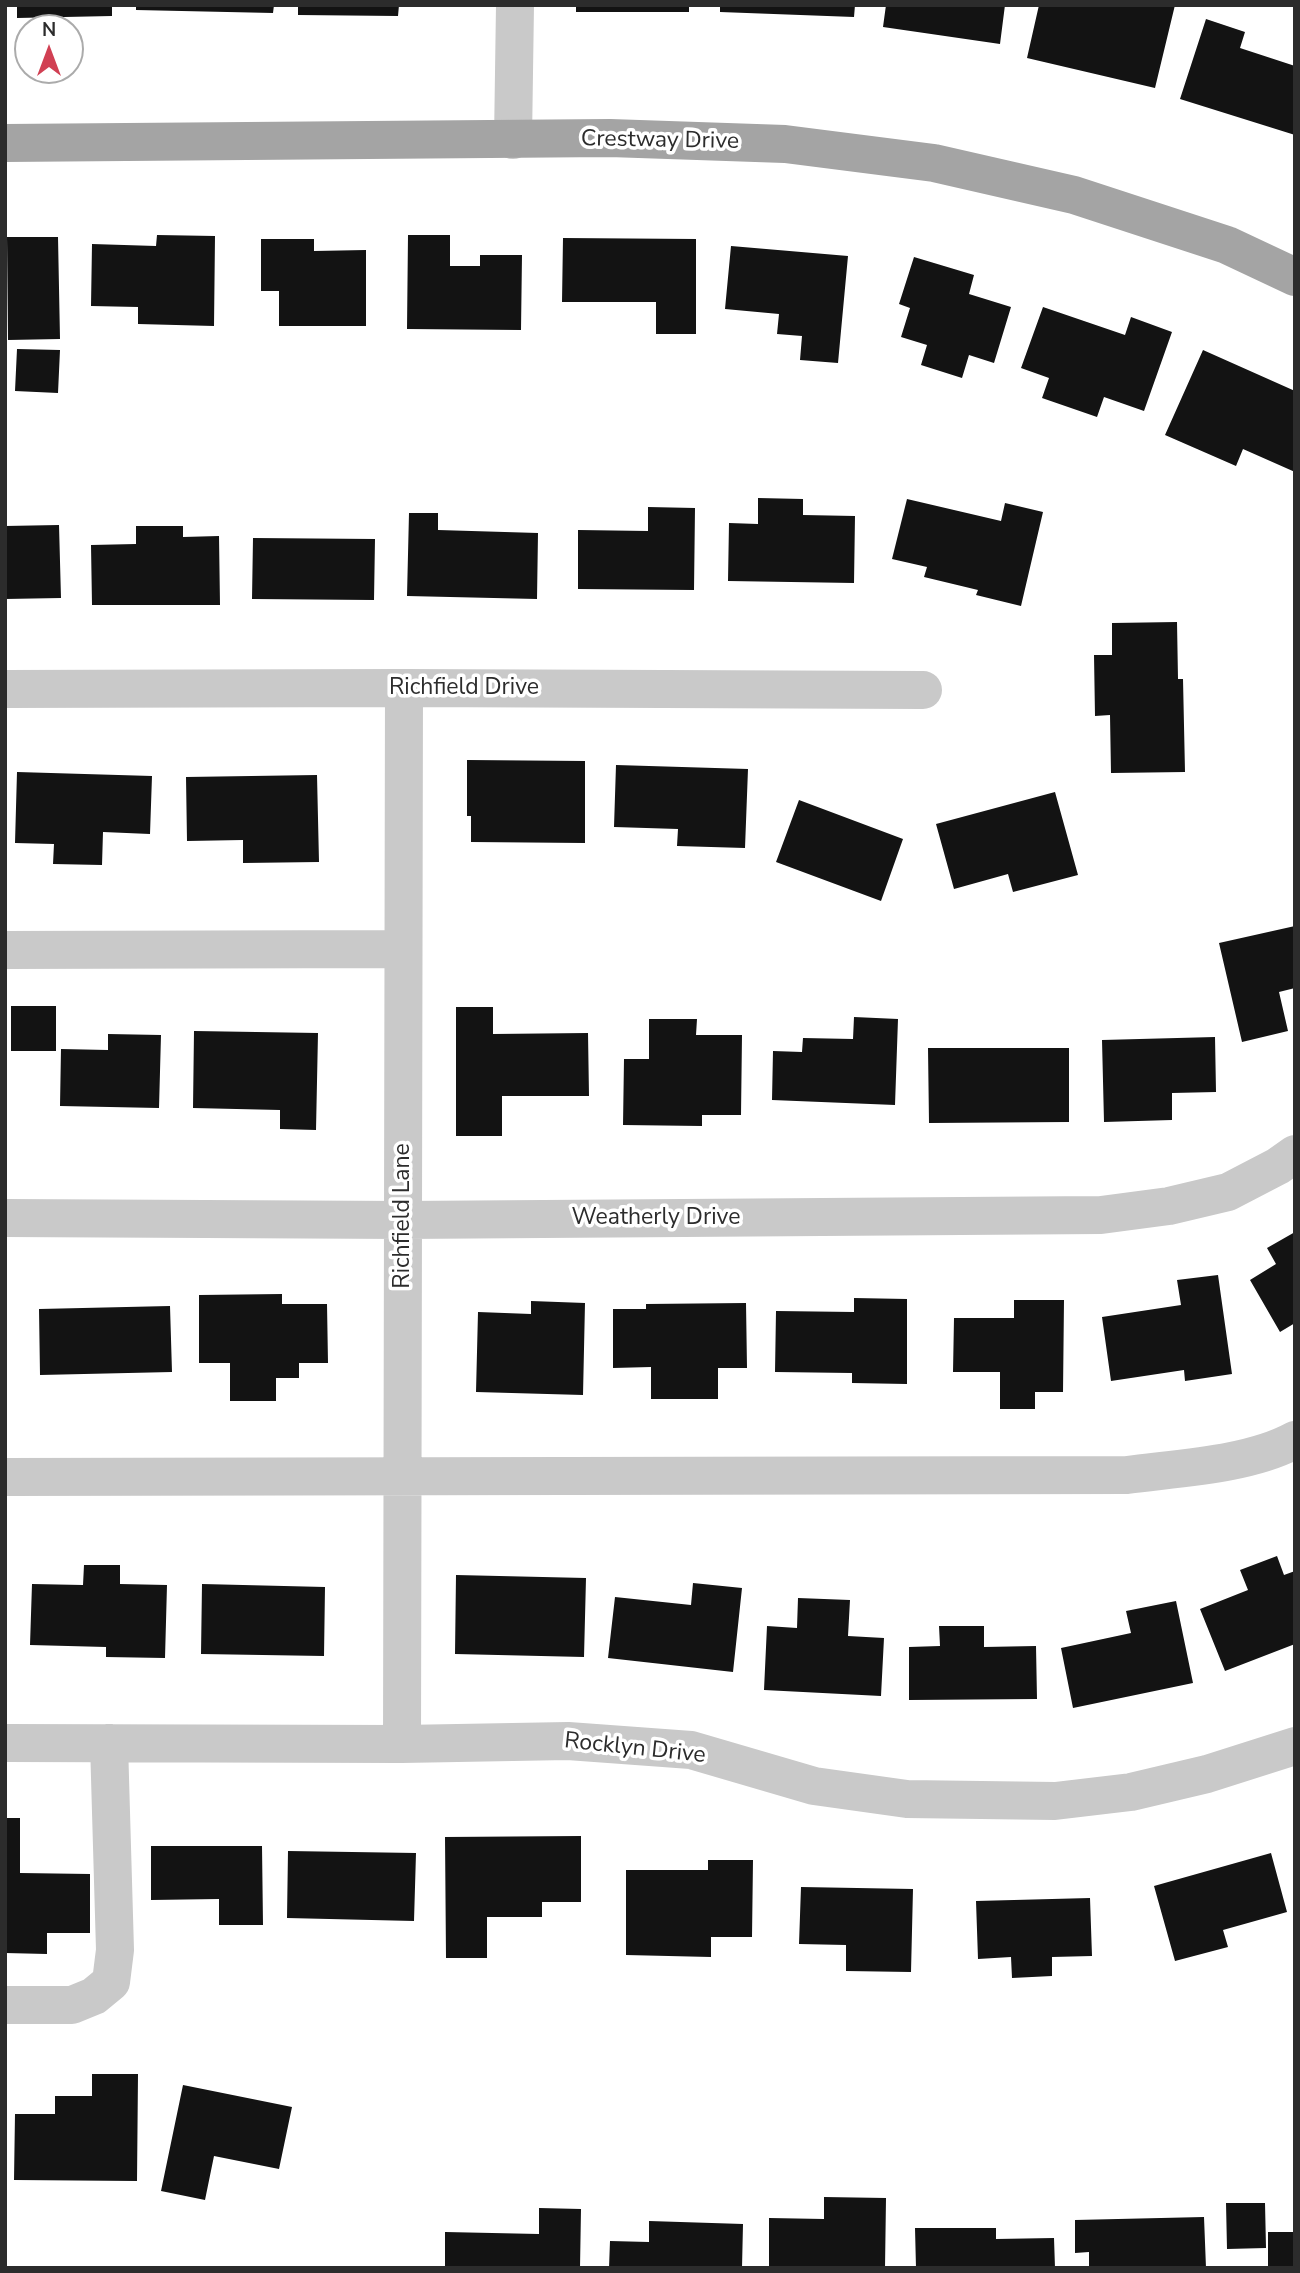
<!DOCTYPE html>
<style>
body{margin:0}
#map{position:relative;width:1300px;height:2273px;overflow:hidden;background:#fff;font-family:"Nunito Sans",sans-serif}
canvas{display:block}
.frame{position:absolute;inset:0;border:7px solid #2c2c2c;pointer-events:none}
.north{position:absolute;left:14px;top:14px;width:70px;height:70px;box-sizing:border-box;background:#fff;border:2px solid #ababab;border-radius:50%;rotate:0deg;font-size:19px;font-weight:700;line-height:28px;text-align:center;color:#2c2c2c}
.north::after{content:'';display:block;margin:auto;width:24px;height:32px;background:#d14053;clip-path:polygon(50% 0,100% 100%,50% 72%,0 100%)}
</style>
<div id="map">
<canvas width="1300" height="2273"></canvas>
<div class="frame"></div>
<div class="north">N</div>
</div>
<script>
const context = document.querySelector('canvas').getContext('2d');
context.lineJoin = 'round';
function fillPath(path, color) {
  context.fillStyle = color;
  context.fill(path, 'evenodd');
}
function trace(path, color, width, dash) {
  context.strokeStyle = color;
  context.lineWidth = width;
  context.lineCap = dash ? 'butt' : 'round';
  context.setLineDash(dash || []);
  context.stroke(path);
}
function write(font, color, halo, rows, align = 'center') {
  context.font = font + ' "Nunito Sans",sans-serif';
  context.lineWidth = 7;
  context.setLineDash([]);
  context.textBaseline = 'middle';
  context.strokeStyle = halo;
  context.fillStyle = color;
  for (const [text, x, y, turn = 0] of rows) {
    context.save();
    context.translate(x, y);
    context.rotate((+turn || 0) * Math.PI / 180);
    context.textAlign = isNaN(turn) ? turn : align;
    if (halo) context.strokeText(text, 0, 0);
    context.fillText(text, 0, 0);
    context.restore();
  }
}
const building = new Path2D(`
 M17,5H112V16L17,18Z
 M136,5H274L273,13L136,10Z
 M298,5H399L398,16L298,15Z
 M576,5H689V12H576Z
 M720,5H855L854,17L720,12Z
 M886,5H1005L1000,44L883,27Z
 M1039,5H1175L1155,88L1027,58Z
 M1206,19L1245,32L1240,48L1295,66V135L1180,99Z
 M157,235L215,236L214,326L138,324V307L91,306L92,244L156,246Z
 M408,235H450V266H480V255H522L521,330L407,329Z
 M7,237H58L60,339L8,340Z
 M563,238L696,239V334H656V302H562Z
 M261,239H314V251L366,250V326H279V291H261Z
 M731,246L848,256L838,363L800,360L802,336L777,334L779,314L725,309Z
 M914,257L974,275L969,294L1011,307L994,363L969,355L962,378L921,365L927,345L901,337L910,308L899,304Z
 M1043,307L1125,335L1131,317L1172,332L1144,411L1104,397L1097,417L1042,398L1049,378L1021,368Z
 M17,349L60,350L58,393L15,391Z
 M1203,350L1295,391V472L1243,449L1236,466L1165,435Z
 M758,498L803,499V515L855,516L854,583L728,581L729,523L758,524Z
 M907,499L1001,521L1005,503L1043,512L1021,606L976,595L978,590L924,577L927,567L892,559Z
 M648,507L695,508L694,590L578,589V530L648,531Z
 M409,513H438V530L538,533L537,599L407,596Z
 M59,525L61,598L5,599V526Z
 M136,526H183V537L219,536L220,605H92L91,545L136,544Z
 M253,538L375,539L374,600L252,599Z
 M1177,622L1178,679H1183L1185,772L1111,773L1110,715L1095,716L1094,655H1112V623Z
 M467,760L585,761V843L471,842V816H467Z
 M616,765L748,769L745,848L677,846L678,829L614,827Z
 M17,772L152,776L150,834L103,832L102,865L53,864L54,844L15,843Z
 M317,775L319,862L243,863V840L187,841L186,777Z
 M1055,792L1078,875L1013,892L1008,874L954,889L936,824Z
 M799,800L903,839L881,901L776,862Z
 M1295,926V988L1279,992L1288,1031L1242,1042L1219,943Z
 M11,1006H56V1051H11Z
 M456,1007H493V1034L588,1033L589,1096H502V1136H456Z
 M854,1017L898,1019L895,1105L772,1100L773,1051L802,1052L803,1038L853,1039Z
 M649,1019H697L696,1035H742L741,1115H702V1126L623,1125L624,1059H649Z
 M194,1031L318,1033L316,1130L280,1129V1110L193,1108Z
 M108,1034L161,1035L159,1108L60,1106L61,1049L108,1050Z
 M1215,1037L1216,1092L1172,1093V1120L1104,1122L1102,1040Z
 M928,1048H1069V1122L929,1123Z
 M1295,1232V1323L1280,1332L1250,1280L1276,1264L1267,1248Z
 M1218,1275L1232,1374L1185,1381L1184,1370L1111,1381L1102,1317L1181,1305L1177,1280Z
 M282,1294V1304H327L328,1363H299V1378H276V1401H230V1363H199V1295Z
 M854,1298L907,1299V1384L852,1383V1373L775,1372L776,1311L854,1312Z
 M1014,1300H1064L1063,1392H1035V1409H1000V1372H953L954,1318H1014Z
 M531,1301L585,1303L583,1395L476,1392L478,1312L531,1314Z
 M746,1303L747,1368H718V1399H651V1367L613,1368V1309H646V1304Z
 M170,1306L172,1372L40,1375L39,1309Z
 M1277,1556L1284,1575L1295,1571V1644L1225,1671L1200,1609L1248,1590L1240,1570Z
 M84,1565H120V1584L167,1585L165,1658L106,1657V1647L30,1645L32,1584L83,1585Z
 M456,1575L586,1578L584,1657L455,1654Z
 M693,1583L742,1588L733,1672L608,1658L615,1597L691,1605Z
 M202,1584L325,1587L324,1656L201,1654Z
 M798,1598L850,1600L848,1636L884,1638L881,1696L764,1690L767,1626L797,1628Z
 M1176,1601L1193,1683L1073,1708L1061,1648L1131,1633L1126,1611Z
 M939,1626H984V1647L1036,1646L1037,1699L909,1700V1647L940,1646Z
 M5,1818H20V1873L90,1874V1933H47V1954L5,1953Z
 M581,1836V1902H542V1917H487V1958H446L445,1837Z
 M151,1846H262L263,1925H219V1899L151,1900Z
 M288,1851L416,1853L414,1921L287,1918Z
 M1271,1853L1287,1912L1223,1930L1228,1947L1175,1961L1154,1886Z
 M708,1860H753L752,1937H711V1957L626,1955V1870H708Z
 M801,1887L913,1889L911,1972L846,1971V1945L799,1944Z
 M1090,1898L1092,1956L1052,1957V1976L1012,1978L1011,1957L978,1959L976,1901Z
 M92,2074H138L137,2181L14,2180L15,2114H55V2096H92Z
 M183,2085L292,2107L279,2169L214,2156L205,2200L161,2191Z
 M824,2197L886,2198L885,2268H769V2218L824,2219Z
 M1226,2203H1265L1266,2248L1227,2249Z
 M539,2208L581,2209L580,2268H445V2232L539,2234Z
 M1204,2217L1206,2268H1089V2252L1075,2253V2220Z
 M649,2221L743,2224L742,2268H609L610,2241L649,2242Z
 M915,2228H996V2239L1054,2238L1055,2268H916Z
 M1268,2232H1295V2268H1268Z`);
const minor = new Path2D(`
 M513,140L515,5
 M5,689L404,688L923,690
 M5,950L402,949
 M5,1218L404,1220L1101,1215L1169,1206L1228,1192L1278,1166L1295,1154
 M5,1477L1127,1475C1179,1468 1249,1465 1295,1440
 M5,1743L402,1744L568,1741L691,1750L814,1786L907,1799L1055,1801L1131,1792L1207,1774L1295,1746
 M402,1744L404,688
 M5,2005H72L94,1996L111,1982L115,1950L109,1743`);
const major = new Path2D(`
 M5,143L610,138L785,144L934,163L1074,195L1227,245L1295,277`);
const streetNames = [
 ["Crestway Drive",660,141,1],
 ["Richfield Drive",464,688],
 ["Richfield Lane",403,1216,-90],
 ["Weatherly Drive",656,1218],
 ["Rocklyn Drive",635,1749,6]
];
fillPath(building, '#131313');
trace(minor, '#c9c9c9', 38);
trace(major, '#a4a4a4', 38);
write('23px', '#2c2c2c', '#fff', streetNames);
</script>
